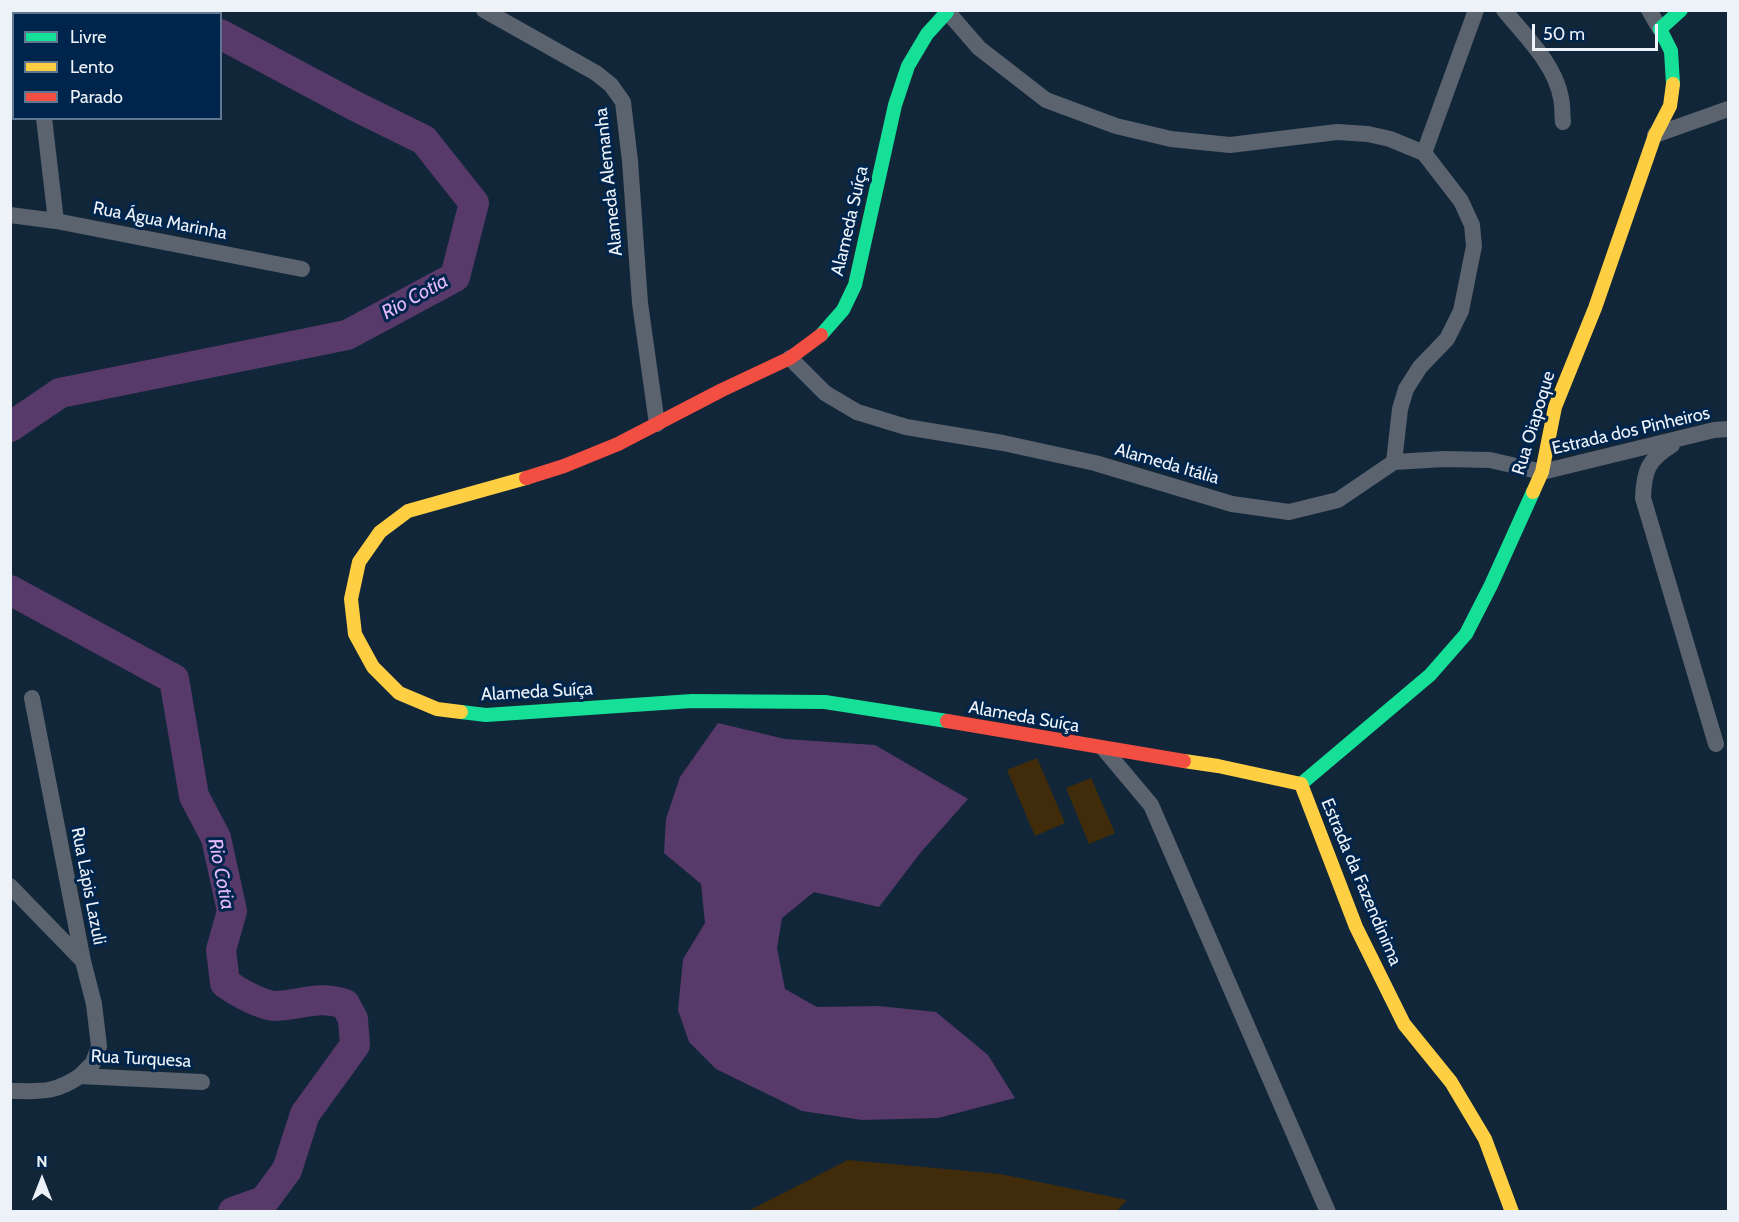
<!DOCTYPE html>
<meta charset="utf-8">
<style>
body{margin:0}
#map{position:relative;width:1739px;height:1222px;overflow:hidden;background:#12263a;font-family:Cabin,sans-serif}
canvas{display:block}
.frame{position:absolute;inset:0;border:12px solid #edf2f8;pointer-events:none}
.legend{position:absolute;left:12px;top:12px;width:210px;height:108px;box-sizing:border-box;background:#00254c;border:2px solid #5f7791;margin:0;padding:8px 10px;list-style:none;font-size:18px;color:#edf2f8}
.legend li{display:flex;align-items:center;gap:12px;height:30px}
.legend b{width:30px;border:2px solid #5f7791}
.north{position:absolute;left:12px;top:1150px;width:60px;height:60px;-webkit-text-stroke:4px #00254c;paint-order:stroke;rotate:0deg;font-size:16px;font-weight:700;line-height:24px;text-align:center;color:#edf2f8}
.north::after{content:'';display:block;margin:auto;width:21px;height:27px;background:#edf2f8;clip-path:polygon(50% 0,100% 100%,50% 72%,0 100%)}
.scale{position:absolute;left:1532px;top:24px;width:126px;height:27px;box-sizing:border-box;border:3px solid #edf2f8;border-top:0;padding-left:8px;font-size:18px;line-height:21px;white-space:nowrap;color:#edf2f8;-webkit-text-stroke:4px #00254c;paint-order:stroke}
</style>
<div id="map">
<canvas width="1739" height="1222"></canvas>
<div class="frame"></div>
<ul class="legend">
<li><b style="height:8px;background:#16e098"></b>Livre</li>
<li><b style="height:8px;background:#ffcf43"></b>Lento</li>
<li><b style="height:8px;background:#f24e42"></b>Parado</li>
</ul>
<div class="north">N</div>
<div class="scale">50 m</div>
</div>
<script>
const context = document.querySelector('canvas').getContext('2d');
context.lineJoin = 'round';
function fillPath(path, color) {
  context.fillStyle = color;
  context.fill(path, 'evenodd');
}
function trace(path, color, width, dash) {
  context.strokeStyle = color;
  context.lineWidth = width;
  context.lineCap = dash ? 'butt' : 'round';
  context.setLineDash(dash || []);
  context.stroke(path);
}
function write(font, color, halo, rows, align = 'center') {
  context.font = font + ' Cabin,sans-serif';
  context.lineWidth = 6;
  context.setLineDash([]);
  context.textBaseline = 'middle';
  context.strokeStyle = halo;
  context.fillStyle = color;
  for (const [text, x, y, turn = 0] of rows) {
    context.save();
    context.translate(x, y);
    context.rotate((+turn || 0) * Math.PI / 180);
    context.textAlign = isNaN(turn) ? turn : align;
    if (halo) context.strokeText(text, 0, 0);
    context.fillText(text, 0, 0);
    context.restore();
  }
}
const green = new Path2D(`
 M1037,758L1065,823L1035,836L1007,770Z
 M1091,778L1115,833L1089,844L1066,788Z
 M848,1160L1000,1174L1127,1200L1116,1212L748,1211Z`);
const water = new Path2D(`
 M718,723L785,739L875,745L968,799L921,852L879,907L814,892L782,918L777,948L785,989L817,1007L879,1006L936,1012L988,1055L1015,1098L938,1118L862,1120L802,1111L716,1069L689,1042L678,1010L683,959L705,923L701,884L664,853L666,819L680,777Z`);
const river = new Path2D(`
 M173,10L179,14
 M10,427L60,393L347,335L455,277L474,203L424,140L355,106L220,34
 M10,590L174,679L194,796L216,838L232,911L221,950L225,983C236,991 262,1006 276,1006C301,1005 319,995 345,1004L353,1019L355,1045L305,1114L287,1170L264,1201L233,1212`);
const street = new Path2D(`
 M31,10V14
 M484,10L596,73L611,85L623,102L630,161L640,303L657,424
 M946,10L979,48L1046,100L1116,126L1171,139L1230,145L1337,132L1368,134L1390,139L1424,153L1461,201L1472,225L1474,246L1461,311L1447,339L1420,367L1406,389L1400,409L1394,462
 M1504,10C1525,36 1555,64 1561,98C1563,106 1562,115 1563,122
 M1649,10L1660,29
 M44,118L56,221
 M1655,135L1728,109
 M1424,153L1476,10
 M10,215L56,221L302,269
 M790,358L825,393L857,412L906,427L1003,443L1095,463L1232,504L1289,512L1338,500L1394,462L1444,459L1490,460L1542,472L1714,430L1728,429
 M1672,445C1648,460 1644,470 1643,498L1716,744
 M32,698L83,961L94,1004L99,1046L93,1063L80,1076
 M1104,749L1151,805L1328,1212
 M10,886L83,961
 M10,1091C41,1091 53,1094 80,1076L202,1082`);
const fast = new Path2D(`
 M1673,84L1671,51L1660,29L1681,10
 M821,335L843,310L855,285L895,105L908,66L927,34L947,12
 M461,712L486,715L692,701L825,702L947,721
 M1301,784L1430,675L1466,634L1491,585L1533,492`);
const slow = new Path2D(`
 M1533,492L1542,472L1555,407L1595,308L1655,135L1670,106L1673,84
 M461,712L437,709L399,693L373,667L355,634L351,599L359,562L380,532L408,511L526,478
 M1184,761L1218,766L1301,784
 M1301,784L1356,927L1404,1024L1451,1082L1485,1139L1512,1212`);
const jam = new Path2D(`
 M526,478L564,466L618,444L722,390L790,358L821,335
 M947,721L1184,761`);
const streetNames = [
 ["Alameda Alemanha",609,182,-96],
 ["Rua Água Marinha",160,221,11],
 ["Alameda Suíça",850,221,-77],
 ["Rua Oiapoque",1534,423,-73],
 ["Estrada dos Pinheiros",1631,431,-13],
 ["Alameda Itália",1167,464,16],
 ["Alameda Suíça",537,692,-3],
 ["Alameda Suíça",1024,717,10],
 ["Estrada da Fazendinima",1361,882,67],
 ["Rua Lápis Lazuli",88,886,79],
 ["Rua Turquesa",141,1059,3]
];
const waterNames = [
 ["Rio Cotia",415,297,-29],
 ["Rio Cotia",221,874,79]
];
fillPath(green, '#402c0a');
fillPath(water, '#57396a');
trace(river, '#57396a', 30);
trace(street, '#5a636e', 16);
trace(fast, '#16e098', 14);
trace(slow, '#ffcf43', 14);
trace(jam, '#f24e42', 14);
write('18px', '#edf2f8', '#00254c', streetNames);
write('italic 20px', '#e3b9fa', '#00254c', waterNames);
</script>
